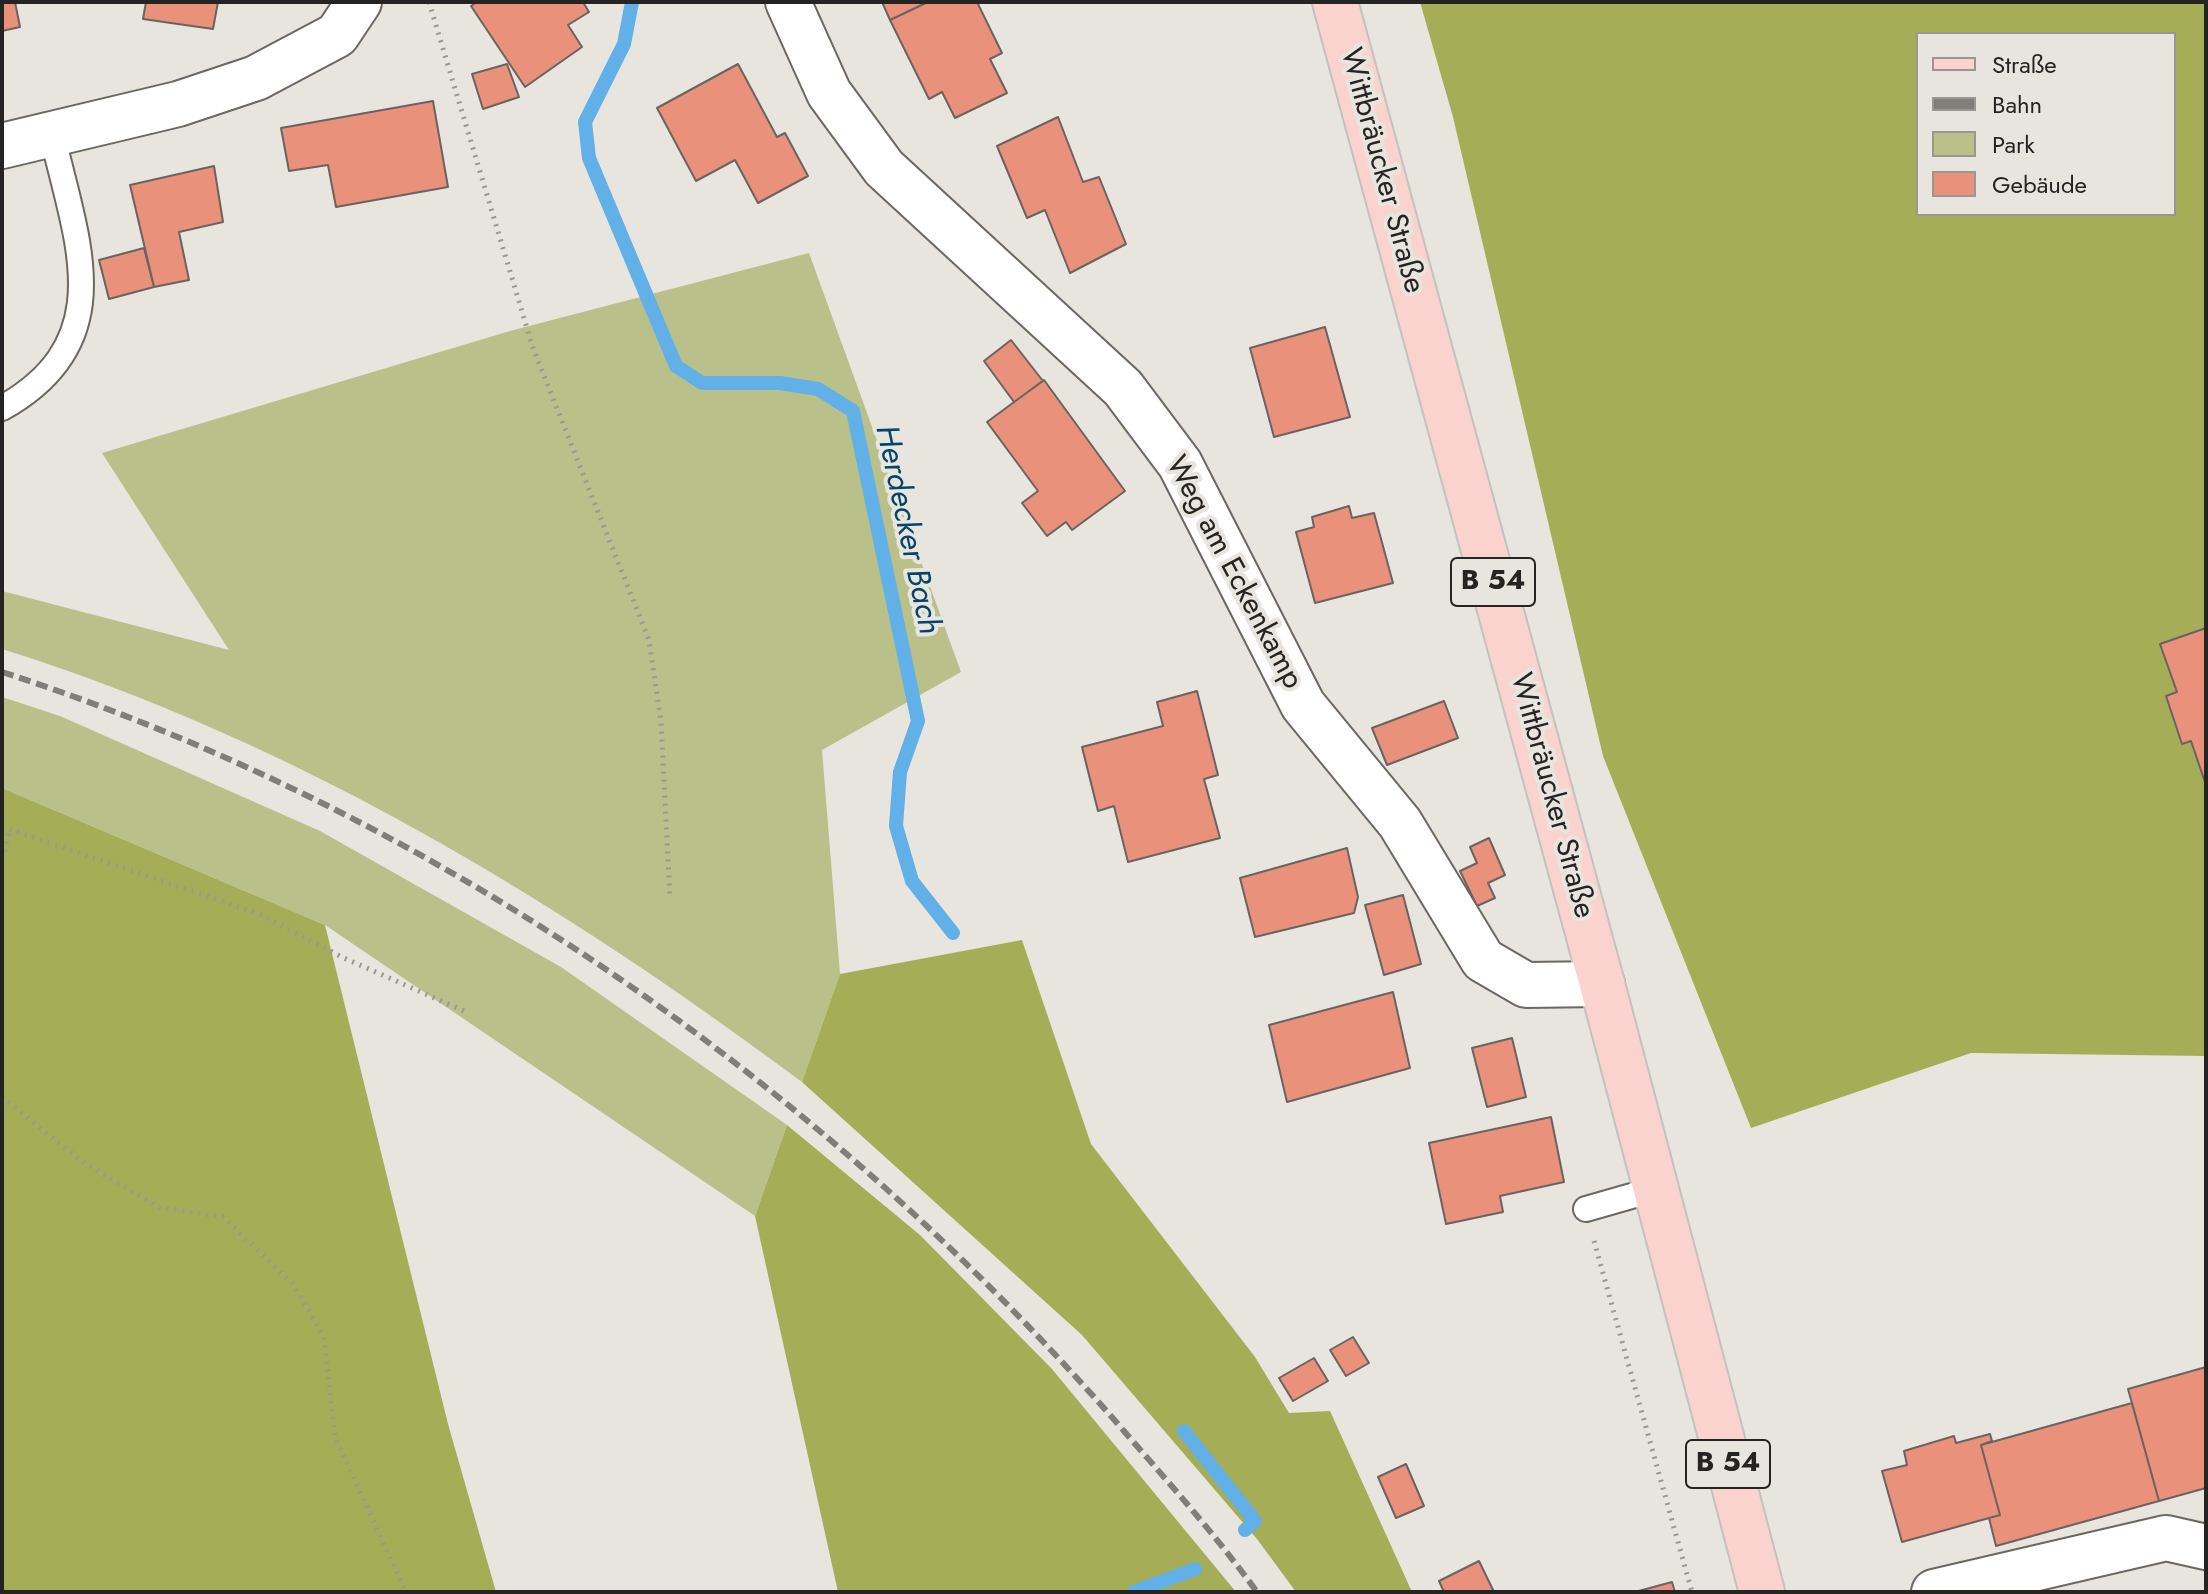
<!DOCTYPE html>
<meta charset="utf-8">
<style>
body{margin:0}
#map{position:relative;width:2208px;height:1594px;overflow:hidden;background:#e8e4de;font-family:Jost,sans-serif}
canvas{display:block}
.frame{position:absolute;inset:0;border:4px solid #252422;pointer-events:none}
.legend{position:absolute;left:1916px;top:32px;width:260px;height:184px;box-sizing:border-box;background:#e8e4de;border:2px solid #9a9793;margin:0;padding:10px 14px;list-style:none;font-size:24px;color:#252422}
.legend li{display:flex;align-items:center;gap:16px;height:40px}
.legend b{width:40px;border:2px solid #9a9793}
</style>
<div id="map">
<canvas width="2208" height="1594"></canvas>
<div class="frame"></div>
<ul class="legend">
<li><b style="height:10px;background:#fad2ce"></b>Straße</li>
<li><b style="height:10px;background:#807e7a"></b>Bahn</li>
<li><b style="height:22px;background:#b9c08a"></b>Park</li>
<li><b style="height:22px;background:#e9917a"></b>Gebäude</li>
</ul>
</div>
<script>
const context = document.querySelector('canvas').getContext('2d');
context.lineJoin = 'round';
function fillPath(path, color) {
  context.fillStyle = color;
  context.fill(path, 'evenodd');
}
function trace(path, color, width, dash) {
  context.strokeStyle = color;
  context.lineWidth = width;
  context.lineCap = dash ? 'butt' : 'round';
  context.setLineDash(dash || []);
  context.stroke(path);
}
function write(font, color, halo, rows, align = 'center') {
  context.font = font + ' Jost,sans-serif';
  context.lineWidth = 8;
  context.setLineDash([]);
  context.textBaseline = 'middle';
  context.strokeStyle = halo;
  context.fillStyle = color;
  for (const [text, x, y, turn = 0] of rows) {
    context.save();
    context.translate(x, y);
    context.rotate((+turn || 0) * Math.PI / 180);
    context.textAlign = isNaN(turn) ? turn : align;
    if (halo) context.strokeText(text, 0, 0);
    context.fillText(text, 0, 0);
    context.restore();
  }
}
const green = new Path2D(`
 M809,253L961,672L822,750L840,974L802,1082C558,900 295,741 2,649V591L229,650L102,453L510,331Z
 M2,697L60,716L320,831L561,967L787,1125L755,1216L325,925L2,788Z`);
const forest = new Path2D(`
 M1420,2H2206V1056L1971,1053L1751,1128L1603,756L1453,117ZM1918,34H2174V214H1918Z
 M2,788L325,925L448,1424L496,1592H2Z
 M1022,940L1091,1144L1255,1357L1289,1413L1330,1411L1412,1592H1296L1257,1539L1082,1335L802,1082L840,974Z
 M787,1125L920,1235L1052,1369L1236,1592H838L755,1216Z`);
const stream = new Path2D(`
 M632,2L624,44L585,122L589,158L676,366L702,383H780L818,389L853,411L918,721L900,772L896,826L912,881L953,933
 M1184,1431L1255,1521L1245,1530
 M1134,1592L1195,1569`);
const building = new Path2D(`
 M2,2H15L20,27L2,31Z
 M146,2H218L213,29L143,19Z
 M477,2H583L589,12L568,25L582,47L525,87L471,6Z
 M882,2H928L890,20Z
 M928,2H977L1002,53L990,59L1007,93L955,118L942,92L929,99L890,20Z
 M507,64L519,97L483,109L472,74Z
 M738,64L777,137L785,133L808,176L758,203L735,160L696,181L657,108Z
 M433,101L448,187L336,207L328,165L289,171L281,128Z
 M1058,117L1083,182L1099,177L1126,244L1070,273L1045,210L1027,218L997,146Z
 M214,166L223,222L179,232L189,280L154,287L130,185Z
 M144,248L154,287L109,299L99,260Z
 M1325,327L1350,417L1274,437L1250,348Z
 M1011,340L1043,381L1014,402L984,361Z
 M1044,380L1125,491L1072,530L1066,522L1047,536L1022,503L1038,491L987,422Z
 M1349,506L1352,518L1374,513L1393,583L1315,603L1296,532L1314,527L1312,517Z
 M2206,628V785L2191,741L2182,744L2166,696L2177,692L2160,644Z
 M1197,691L1218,775L1204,779L1220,838L1128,862L1114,806L1098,811L1082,747L1163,726L1157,702Z
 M1444,701L1458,738L1387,765L1372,728Z
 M1489,838L1505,875L1488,883L1495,898L1477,906L1460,871L1477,863L1470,847Z
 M1347,848L1358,897L1354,913L1255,937L1240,878Z
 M1403,895L1421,964L1384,975L1365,905Z
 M1393,992L1410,1068L1287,1102L1269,1025Z
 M1512,1038L1526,1097L1487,1107L1472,1048Z
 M1551,1117L1564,1182L1500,1196L1503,1212L1446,1224L1429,1143Z
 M1353,1337L1369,1363L1346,1376L1330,1350Z
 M1314,1358L1328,1381L1293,1401L1279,1378Z
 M2206,1367V1488L2159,1501L2128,1389Z
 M2132,1403L2159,1501L1996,1546L1989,1518L2000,1515L1981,1445Z
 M1990,1434L1992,1441L1981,1445L2000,1515L1902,1542L1882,1471L1907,1465L1904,1451L1954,1436L1956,1443Z
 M1406,1464L1424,1506L1396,1518L1378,1477Z
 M1479,1561L1494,1592H1444L1439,1581Z
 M1672,1582L1675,1592H1635Z`);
const path = new Path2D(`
 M429,2L533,348L649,640L661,722L670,898
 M2,827L257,913L344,958L464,1011
 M2,859L10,830
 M2,1097L80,1160L158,1207L223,1217L294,1285L324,1337L335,1437L406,1592
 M1594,1241L1692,1592`);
const lane = new Path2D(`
 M2,408C122,341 76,240 52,134
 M1586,1209L1656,1189`);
const street = new Path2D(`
 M788,2L829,93L884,168L1123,388L1180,464L1303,705L1400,823L1483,960L1526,985L1602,984
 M2,146L178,104L256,78L337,35L359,2
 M1934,1592L2166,1538L2206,1547`);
const primary = new Path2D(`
 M1335,2L1602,984L1762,1592`);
const rail = new Path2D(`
 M2,672C444,815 836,1094 1136,1445C1178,1493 1220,1541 1257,1592`);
const shields = [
 [1493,582,84],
 [1728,1464,84]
];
const shieldNames = [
 ["B 54",1493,582],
 ["B 54",1728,1464]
];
const streetNames = [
 ["Wittbräucker Straße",1381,171,75],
 ["Weg am Eckenkamp",1233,573,62],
 ["Wittbräucker Straße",1551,796,75]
];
const waterNames = [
 ["Herdecker Bach",906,530,78]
];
fillPath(green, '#b9c08a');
fillPath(forest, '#a5ae57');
trace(stream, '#61b0e7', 14);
fillPath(building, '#e9917a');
trace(building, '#6a6362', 2);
trace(lane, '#6b6762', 28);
trace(street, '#6b6762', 48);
trace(primary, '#c2c2c1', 48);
trace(path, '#9b9894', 5, [2, 6]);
trace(lane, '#fff', 24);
trace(street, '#fff', 44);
trace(primary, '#fad2ce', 44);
trace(rail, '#807e7a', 6, [12, 6]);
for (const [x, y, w] of shields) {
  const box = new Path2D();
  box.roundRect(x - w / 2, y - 24, w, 48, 6);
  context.fillStyle = '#e8e4de';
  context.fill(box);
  trace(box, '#252422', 2);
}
write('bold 28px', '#252422', null, shieldNames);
write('30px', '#252422', '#e8e4de', streetNames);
write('italic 32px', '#024569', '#e8e4de', waterNames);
</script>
